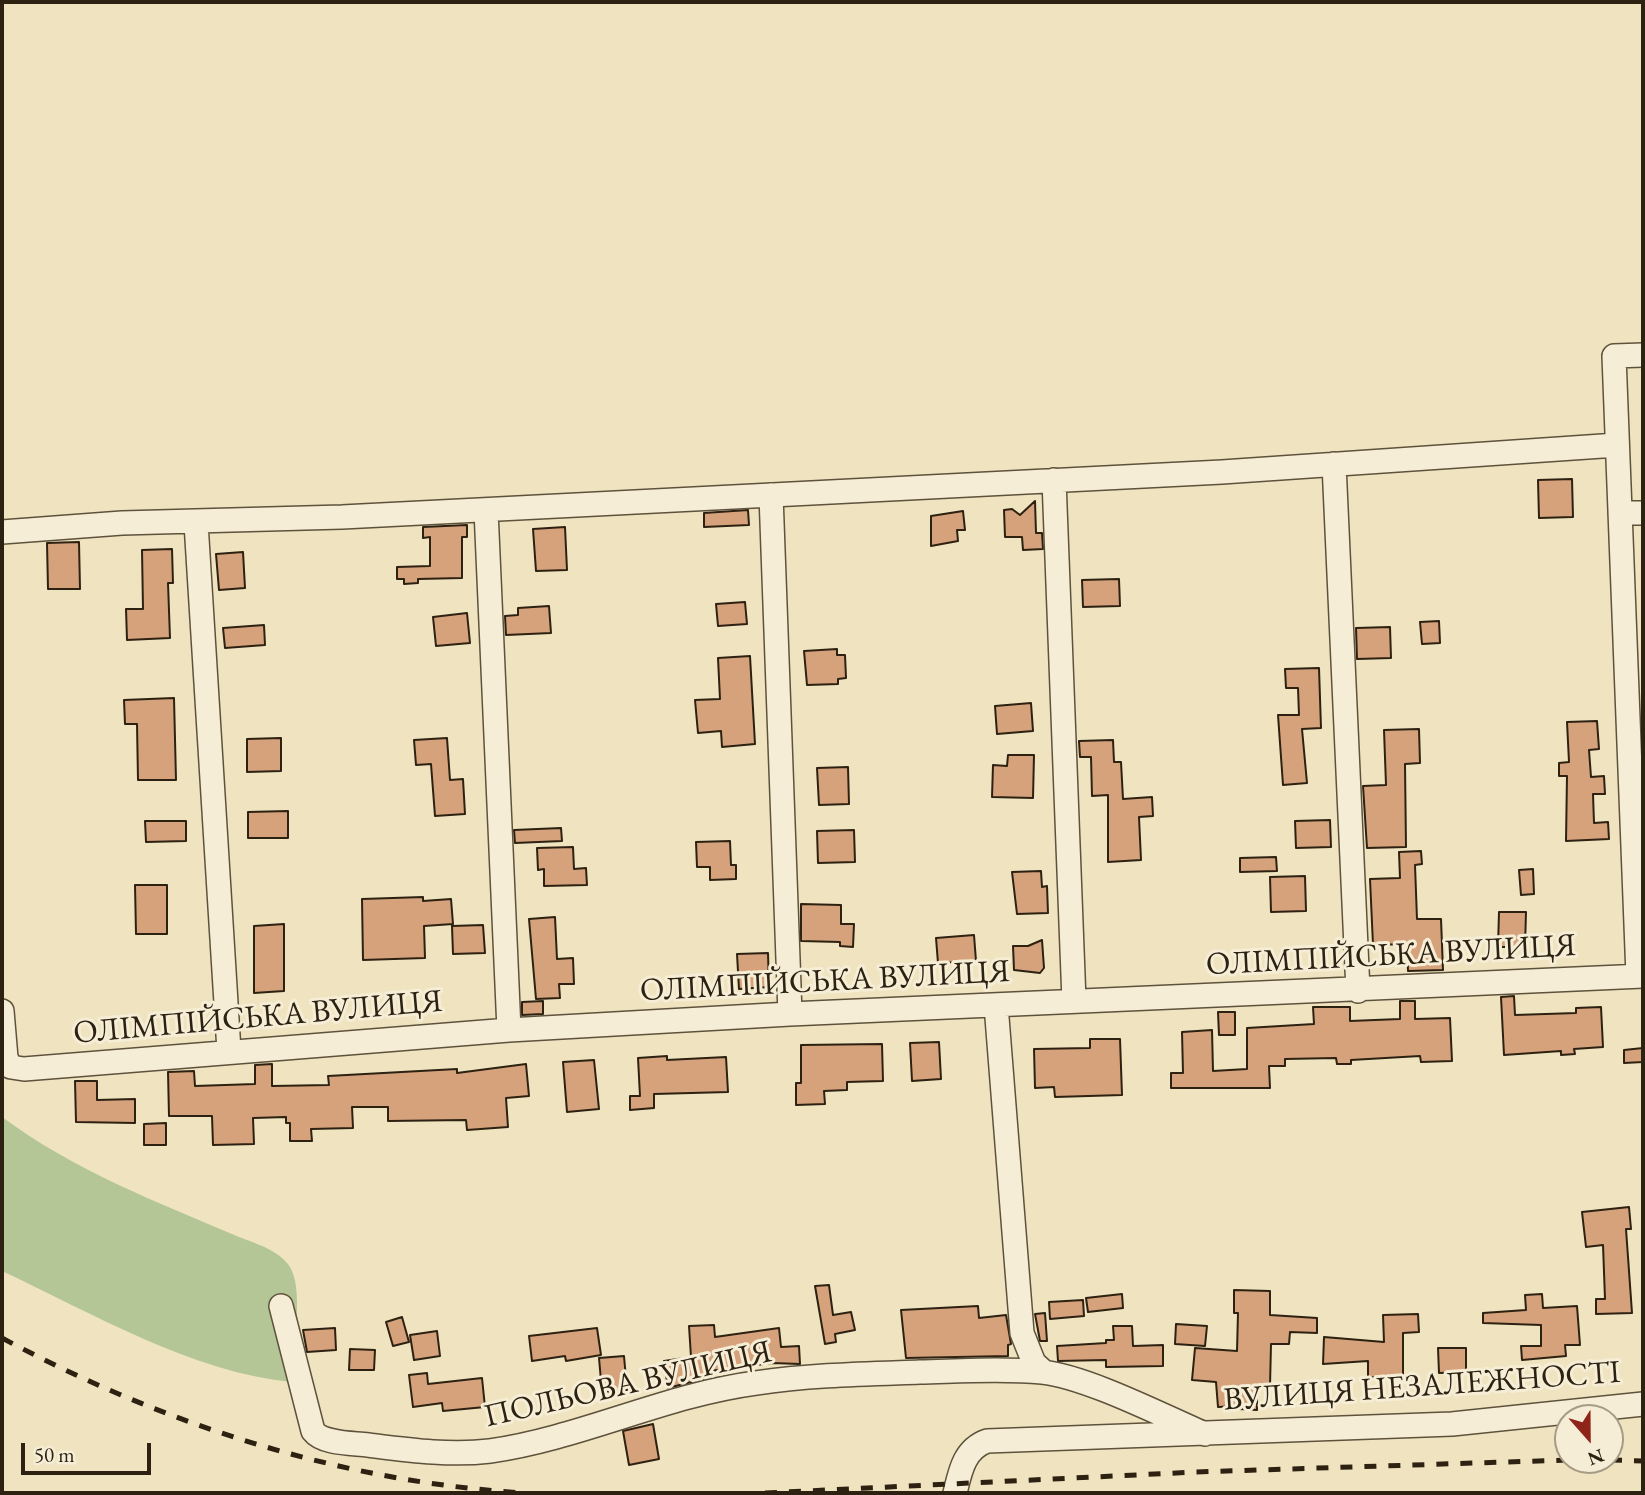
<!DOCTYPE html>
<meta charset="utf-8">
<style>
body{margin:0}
#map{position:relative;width:1645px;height:1495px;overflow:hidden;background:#efe4bf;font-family:"EB Garamond",serif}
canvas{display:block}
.frame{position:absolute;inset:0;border:4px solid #2d2112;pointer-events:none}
.north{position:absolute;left:1554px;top:1404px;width:70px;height:70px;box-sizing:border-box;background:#f5edd5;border:2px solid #a59b87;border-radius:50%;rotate:159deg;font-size:19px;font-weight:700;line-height:28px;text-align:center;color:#2d2112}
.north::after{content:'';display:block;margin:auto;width:24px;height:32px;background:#8f2418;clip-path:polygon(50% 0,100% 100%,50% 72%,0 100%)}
.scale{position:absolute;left:21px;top:1443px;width:130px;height:32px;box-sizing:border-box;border:4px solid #2d2112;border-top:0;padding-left:9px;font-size:21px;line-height:24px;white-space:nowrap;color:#2d2112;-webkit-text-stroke:5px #f5edd5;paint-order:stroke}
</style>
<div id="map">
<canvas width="1645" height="1495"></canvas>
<div class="frame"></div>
<div class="north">N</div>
<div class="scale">50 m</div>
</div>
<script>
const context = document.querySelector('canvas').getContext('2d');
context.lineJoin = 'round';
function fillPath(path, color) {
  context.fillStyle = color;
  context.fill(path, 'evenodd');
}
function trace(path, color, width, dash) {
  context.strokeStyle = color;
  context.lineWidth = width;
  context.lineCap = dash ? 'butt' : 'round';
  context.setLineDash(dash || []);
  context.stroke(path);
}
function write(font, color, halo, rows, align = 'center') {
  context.font = font + ' "EB Garamond",serif';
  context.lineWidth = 6;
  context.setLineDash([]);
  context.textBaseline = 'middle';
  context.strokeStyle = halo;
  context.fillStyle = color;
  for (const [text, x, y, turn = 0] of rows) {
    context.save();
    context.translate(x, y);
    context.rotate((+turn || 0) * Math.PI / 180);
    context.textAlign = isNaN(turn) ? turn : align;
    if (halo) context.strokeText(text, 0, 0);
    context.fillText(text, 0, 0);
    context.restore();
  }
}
const green = new Path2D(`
 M2,1117C75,1171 157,1202 239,1237C257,1244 284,1252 292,1271C303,1295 293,1355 291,1382C191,1372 92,1313 2,1271Z`);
const building = new Path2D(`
 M1572,479L1573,517L1539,518L1538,480Z
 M1035,501L1036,533H1042L1043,549L1023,550L1022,537H1005L1004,510L1012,509L1020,515Z
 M748,510L749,525L704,527V513Z
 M963,511L965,530H957L958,541L931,546V516Z
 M467,525V537H462V578L418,579V583L404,584V579H397V567L430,566V537L423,538V527Z
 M565,527L567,570L536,571L533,529Z
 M79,542L80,589H48L47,543Z
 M172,549L173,583H168L170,638L127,640L126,609H143L142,550Z
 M243,552L245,588L219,590L216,554Z
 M1119,579L1120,606L1083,607L1082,580Z
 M745,602L747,624L718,626L716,604Z
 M549,606L551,633L506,635L505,616L518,615V608Z
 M467,613L470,643L436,646L433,617Z
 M1439,621L1440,643L1422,644L1420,622Z
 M264,625L265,645L225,648L223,628Z
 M1390,627L1391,658L1357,659L1356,628Z
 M837,649V655H845L846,678L838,679V684L807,685L804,651Z
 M750,656L755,744L722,747L721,731L698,733L695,700L720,699L718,658Z
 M1319,668L1321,728L1302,729L1307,783L1283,785L1278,715H1299L1298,688H1286L1285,669Z
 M174,698L176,780H138L137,724H125L124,700Z
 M1031,703L1033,731L997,734L995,706Z
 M1597,721L1599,749L1589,750L1591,777L1604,776L1605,794H1593L1594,823L1608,822L1609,839L1566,841L1567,776H1559V763L1569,762L1567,722Z
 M1419,729L1420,763L1405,764L1406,847L1367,848L1363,786L1386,785L1384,730Z
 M281,738V771L247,772V739Z
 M447,738L450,780L463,779L465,814L435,816L431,764L416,765L414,740Z
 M1113,740L1114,762H1121L1123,799L1152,797L1153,816L1139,817L1141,860L1108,862V795L1092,796L1091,757H1080L1079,741Z
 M1008,755H1034L1033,798L992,797L993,765L1007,766Z
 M848,767L849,804L819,805L817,768Z
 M288,811V838H248V812Z
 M1330,820L1331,847L1296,848L1295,821Z
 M145,821H186V841L146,842Z
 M561,828L562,841L515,843L514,830Z
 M854,830L855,862L818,863L817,831Z
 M730,841L731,865H736V879L710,880V867H697L696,842Z
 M573,847L574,869L586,868L587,885L544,886V869L538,870L537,848Z
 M1421,851L1422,864L1415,865L1417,919H1441L1443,970L1408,971L1407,944L1373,945L1370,879L1400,878L1399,852Z
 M1276,857L1277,871L1240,872V858Z
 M1533,869L1534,894L1521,895L1519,870Z
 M1041,871L1042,887L1047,886L1048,913L1017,914L1012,872Z
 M1305,876L1306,911L1271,912L1270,877Z
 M135,885H167V934H136Z
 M423,897V901L451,899L453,924L424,926L425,958L363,960L362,899Z
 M801,904L841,905V924H854L853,947L840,946V942L801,941Z
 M1499,912H1526L1525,947H1498Z
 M555,917L557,959L573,958L574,984H559L560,998L536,999L529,919Z
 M284,924V991L254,993V926Z
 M483,925L485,953L453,954L452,926Z
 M974,935L976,961L938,963L936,938Z
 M1042,940L1044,968L1040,973L1014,970L1013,946H1028Z
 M768,953L769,987L739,989L737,954Z
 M1514,996L1515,1015L1576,1013V1008L1601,1007L1603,1047L1574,1049L1575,1054L1561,1055V1051L1504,1055L1501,997Z
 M543,1001V1014L522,1015V1002Z
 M1400,1001H1415V1019L1450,1018L1452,1061L1421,1062L1420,1056L1351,1060V1064H1337L1336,1058L1285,1059V1066H1269L1270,1088H1171V1073H1183L1182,1032L1212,1030L1213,1071L1247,1069V1028L1314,1024L1313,1007H1350V1021L1400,1019Z
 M1218,1012H1235V1035H1219Z
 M1090,1039H1120L1122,1095L1055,1097L1054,1087L1035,1088L1034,1049L1090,1048Z
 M939,1042L941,1079L912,1081L910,1043Z
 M882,1044L883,1081L847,1082V1090L824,1091L825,1104L796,1105V1083H801V1045Z
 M1643,1048V1062L1624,1063V1050Z
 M667,1056V1060L726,1057L728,1092L654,1094V1108L630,1110V1096H640L638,1058Z
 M594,1060L599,1109L567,1112L563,1062Z
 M272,1064V1086L329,1085L328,1076L457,1069V1073L526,1064L529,1096L506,1098L508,1127L467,1130L466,1120L388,1121V1107H352L353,1128L311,1129L312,1141H290V1123H286V1117L253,1118L254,1144L213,1145L212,1116H169L168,1072L194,1071L195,1086L255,1084V1065Z
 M75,1081H97V1100L135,1099V1123L76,1122Z
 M166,1123V1145H144V1124Z
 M1629,1207L1631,1229H1626L1632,1313L1596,1314V1299H1605L1603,1245L1586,1247L1582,1212Z
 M829,1285L833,1315L851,1312L855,1330L835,1334L836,1342L825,1344L815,1286Z
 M1234,1290L1270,1291V1315L1317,1318V1333L1290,1332L1289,1344H1271L1270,1386H1257V1410L1239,1409V1406L1218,1407L1216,1382L1192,1380L1195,1348L1237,1351L1238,1313H1234Z
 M1122,1294L1123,1308L1088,1312L1086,1298Z
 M1542,1294L1543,1308L1577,1306L1580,1345H1565L1566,1356L1522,1360L1521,1346H1541V1325L1483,1323V1313L1526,1310L1525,1295Z
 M1083,1300L1084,1316L1050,1319L1049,1302Z
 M978,1306L979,1318L1006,1315L1011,1344L1008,1345V1356L906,1358L901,1310Z
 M1045,1313L1047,1341H1040L1035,1314Z
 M1418,1314L1419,1332L1403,1333V1377H1368V1361L1323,1364L1324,1337L1384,1342L1383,1315Z
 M402,1317L409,1342L393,1346L386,1322Z
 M1176,1324L1207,1326L1205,1346L1175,1344Z
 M714,1325L715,1337L779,1328L781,1347L799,1346L800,1364L772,1363L710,1371L711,1377L668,1388L664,1361L691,1357L689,1326Z
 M1113,1326H1132L1133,1346L1163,1345V1366L1106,1367V1360L1058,1361L1057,1346L1106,1343V1340H1114Z
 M335,1328L336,1350L307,1352L303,1330Z
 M597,1328L601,1355L566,1361L565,1356L532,1361L529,1336Z
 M437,1331L440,1356L414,1360L410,1335Z
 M1438,1348H1466V1372L1439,1373Z
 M350,1349L375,1350L374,1370H349Z
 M624,1356L627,1390L602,1392L599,1358Z
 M427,1373L428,1384L482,1378L485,1407L443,1411L442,1403L413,1407L409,1375Z
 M653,1424L659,1459L629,1465L623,1431Z`);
const minor = new Path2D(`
 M1334,464L1358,991
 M1054,480L1074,1001
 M771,495L790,1014
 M486,510L509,1030
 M1620,513H1643
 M196,523L229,1051
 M2,532L122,523L342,517L1222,472L1617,445
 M1638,976L1614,356L1643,355
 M996,1005L1022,1333L1034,1363L1044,1372
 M2,1011L6,1058L11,1067L24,1069L509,1030L790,1014L1643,976
 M281,1306L313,1431C323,1444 352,1443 368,1445C408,1450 450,1456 490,1451C581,1438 665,1395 756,1383C810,1375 865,1374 920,1372C960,1371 1002,1368 1042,1372C1087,1377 1161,1415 1205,1434
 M955,1493C960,1472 964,1449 987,1441L1452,1424L1643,1404`);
const rail = new Path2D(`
 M2,1338C163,1424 341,1482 525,1493
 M1610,1460L1643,1461
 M765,1493L1196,1472L1568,1460`);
const streetNames = [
 ["ОЛІМПІЙСЬКА ВУЛИЦЯ",1391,956,-3],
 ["ОЛІМПІЙСЬКА ВУЛИЦЯ",825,982,-3],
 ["ОЛІМПІЙСЬКА ВУЛИЦЯ",258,1018,-5],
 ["ПОЛЬОВА ВУЛИЦЯ",628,1385,-13],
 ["ВУЛИЦЯ НЕЗАЛЕЖНОСТІ",1422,1387,-4]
];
fillPath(green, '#b4c596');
fillPath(building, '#d6a27c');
trace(building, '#2d2112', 2);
trace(minor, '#5e523d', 26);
trace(minor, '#f5edd5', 23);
trace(rail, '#2d2112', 5, [12, 12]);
write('32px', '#2d2112', '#f5edd5', streetNames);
</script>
